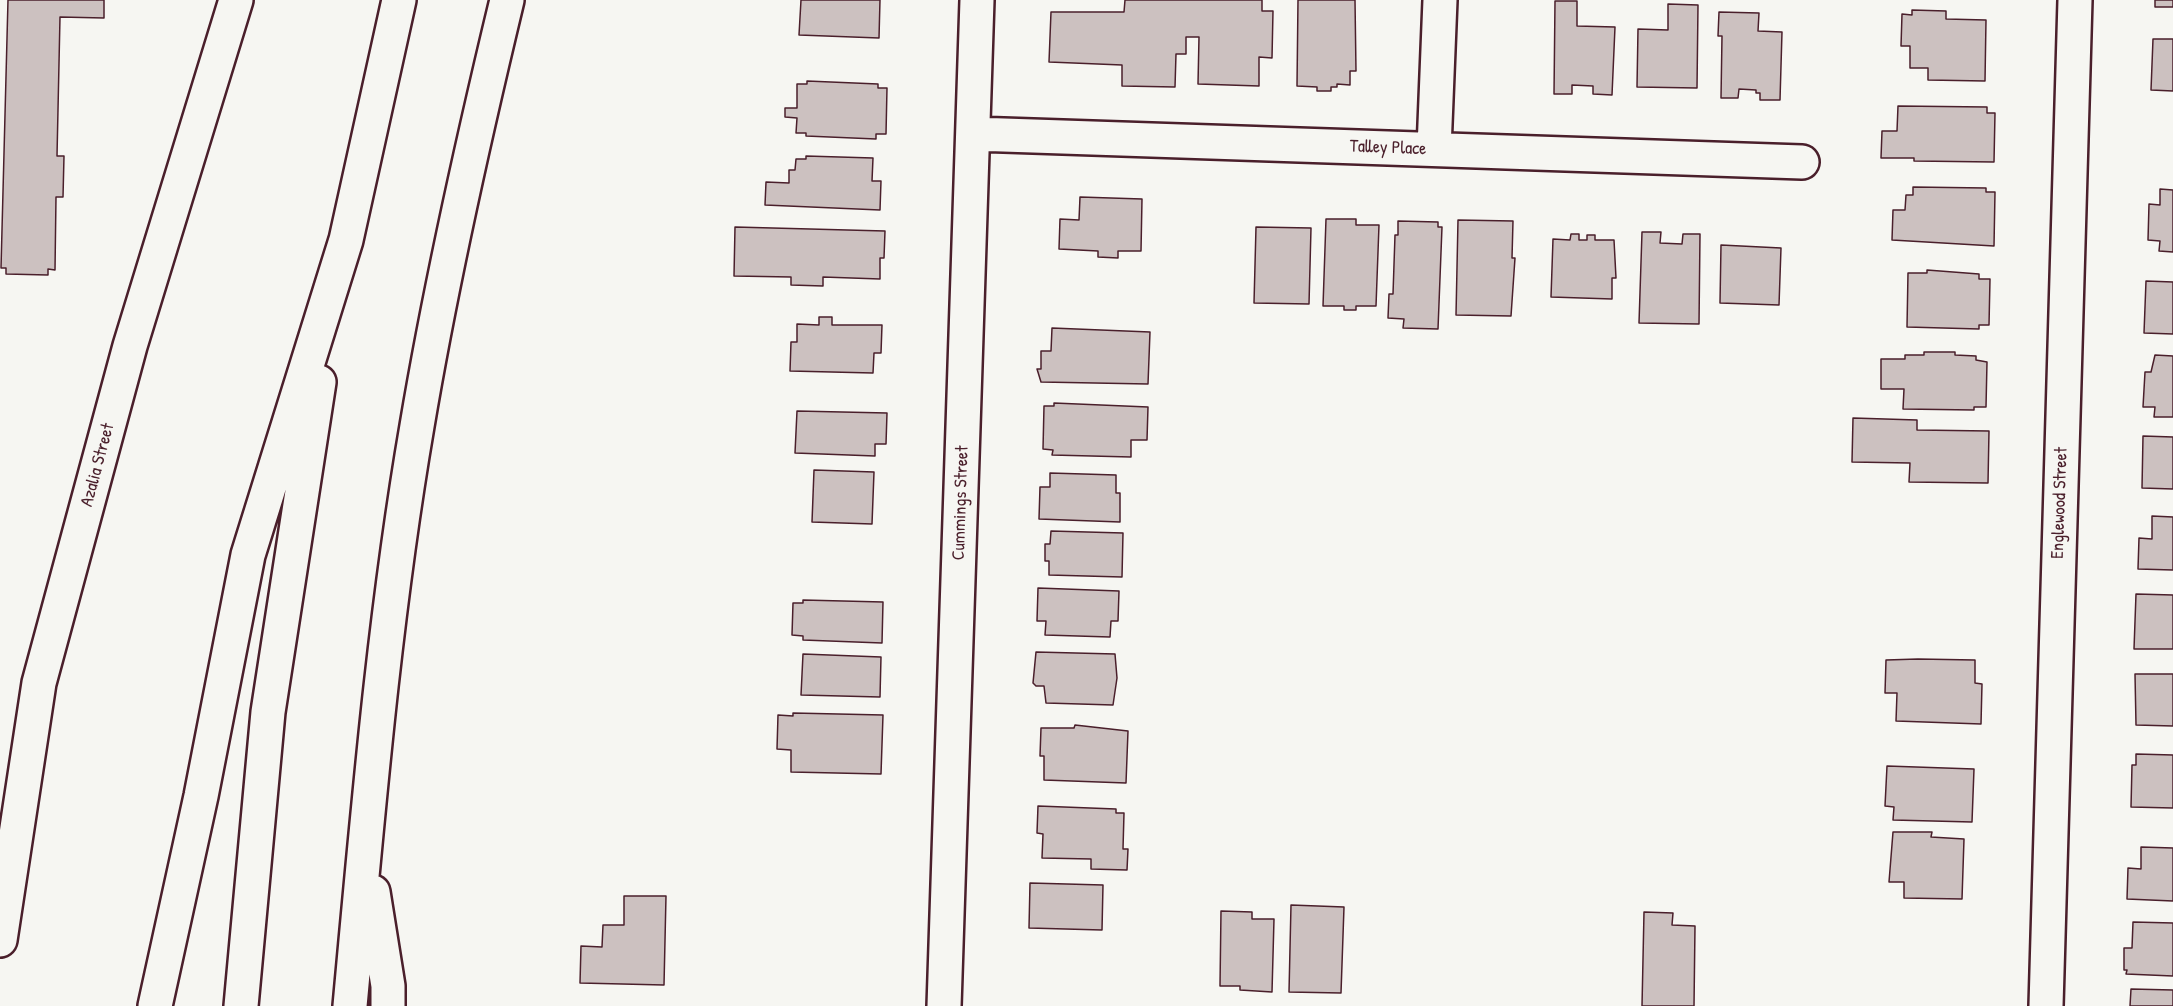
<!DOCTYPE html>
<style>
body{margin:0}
canvas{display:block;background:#f6f6f2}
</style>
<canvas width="2173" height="1006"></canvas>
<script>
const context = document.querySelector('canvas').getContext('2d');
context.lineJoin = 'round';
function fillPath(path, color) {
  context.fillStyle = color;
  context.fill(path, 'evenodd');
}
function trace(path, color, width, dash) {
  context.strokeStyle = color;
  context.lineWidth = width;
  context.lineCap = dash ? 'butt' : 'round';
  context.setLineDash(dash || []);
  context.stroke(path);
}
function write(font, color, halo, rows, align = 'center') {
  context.font = font + ' "Patrick Hand",sans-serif';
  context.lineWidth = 5;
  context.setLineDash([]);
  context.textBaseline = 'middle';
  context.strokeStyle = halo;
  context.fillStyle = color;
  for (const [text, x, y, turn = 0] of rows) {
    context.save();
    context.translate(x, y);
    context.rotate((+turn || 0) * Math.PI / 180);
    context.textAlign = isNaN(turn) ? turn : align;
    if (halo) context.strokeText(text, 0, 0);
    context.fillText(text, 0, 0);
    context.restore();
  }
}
const building = new Path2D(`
 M8,0H104V18L60,17L57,156H64L63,197H56L55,270L48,269V275L6,274V268H1Z
 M801,0H880L879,38L799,35Z
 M1125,0H1262V11H1273L1272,58L1259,57V86L1198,84L1199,37H1186V54H1176L1175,87L1122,86V65L1049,62L1051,12H1124Z
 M1298,0H1355L1356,71H1350V85L1337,84V87H1331V91H1317V87L1297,86Z
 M2155,0H2173V7H2155Z
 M1555,1H1577V26L1615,27L1612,95L1593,94V86L1572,85V94H1554Z
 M1668,4L1698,5L1697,88L1637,87L1638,29L1668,30Z
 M1912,10L1946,11V19L1986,20L1985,81L1928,80V68H1910V46H1901L1902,14L1912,15Z
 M1719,12L1759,13L1758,31L1782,32L1780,100H1760V93H1756V90L1739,89L1738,98H1721L1722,36H1718Z
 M2153,39H2173V91L2151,90Z
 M807,81L878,84V88H887L886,134H876V139L806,136V133H796L797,118L785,117V108H797V84H807Z
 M1898,106L1987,107V113H1995L1994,162L1914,161V158H1881L1882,131H1897Z
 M806,156L873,158L872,181H881L880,210L765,205L766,182L789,183V170H795L796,159H806Z
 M1913,187L1986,188V192H1995L1994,246L1892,240L1893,210H1905L1906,195H1913Z
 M2160,189L2173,190V252L2159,251L2160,241L2148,240L2149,204L2160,205Z
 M1080,197L1142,199L1141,251H1118V258L1098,257V251L1059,249L1060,219L1079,220Z
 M1326,219H1356V225H1379L1376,306H1356V310H1344V306H1323Z
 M1458,220L1513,221L1512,258H1515L1511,316L1456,315Z
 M1398,221L1438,222V227H1442L1438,329L1403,328L1404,319L1388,318L1389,294H1393L1395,235H1398Z
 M735,227L885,231L884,258H880V279L823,277V286L791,285V277L734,276Z
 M1256,227L1311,228L1309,304L1254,303Z
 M1642,232H1661L1660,243L1682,244L1683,234H1700L1699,324L1639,323Z
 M1571,234H1579V240H1587V235H1595V240H1614L1616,278H1612V299L1551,297L1553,239L1570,240Z
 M1721,245L1781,248L1779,305L1720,303Z
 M1927,270L1979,274V279H1990L1989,325H1979V329L1907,327L1908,273H1927Z
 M2146,281L2173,282V334L2144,333Z
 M819,317H832V325H882L881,353H874L873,373L790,371L791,342H797V324L819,325Z
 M1052,328L1150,332L1148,384L1041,382L1037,369H1041V351H1051Z
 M1924,352H1955V355L1976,356V360L1987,362L1986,407H1974V410L1903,409L1904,389H1881V359H1905V355H1924Z
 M2155,355L2173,356V417H2154L2155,407H2143L2145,372H2151Z
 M1054,403L1148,407L1147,440H1131V457L1052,455L1053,450L1043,449L1044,406H1054Z
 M797,411L887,413L886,444H875V456L795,453Z
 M1853,418L1917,420V430L1989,431L1988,483L1909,482L1910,463L1852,462Z
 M2143,436L2173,437V489L2142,488Z
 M814,470L874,472L872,524L812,522Z
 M1050,473L1116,475V493H1120V522L1039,519L1040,487H1050Z
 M2152,516L2173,517V570L2138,569L2139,538L2152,539Z
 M1051,531L1123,533L1122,577L1049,575V561H1045V544H1050Z
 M1038,588L1119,591L1118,621H1111L1110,637L1045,635L1046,621H1037Z
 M2136,594L2173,595V649H2134Z
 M803,600L883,602L882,643L803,640V636L792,635L793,603H803Z
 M1036,652L1115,654L1117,678L1113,705L1046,703L1044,686H1036L1033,683Z
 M803,654L881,657L880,697L801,695Z
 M1918,659L1975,660V683L1982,684L1981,724L1896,721L1897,693H1885L1886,660Z
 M2135,674H2173V726L2136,725Z
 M793,713L883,715L881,774L791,772V750L777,749L778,715L793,716Z
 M1075,725L1128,731L1126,783L1044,780V756H1040L1041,728H1074Z
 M2136,754L2173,755V808L2131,807L2132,765H2136Z
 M1887,766L1974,769L1972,822L1893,820L1894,807L1885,806Z
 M1038,806L1116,809V813H1124L1123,849H1128L1127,870L1091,869V859L1042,858L1043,834L1037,833Z
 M1893,832H1932L1931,837L1964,839L1962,899L1904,898V882H1889Z
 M2141,847L2173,848V901L2127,899L2128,868L2141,869Z
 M1030,883L1103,885L1102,930L1029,928Z
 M624,896H666L664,985L580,983L581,946L602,947L603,925H624Z
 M1291,905L1344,907L1341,993L1289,992Z
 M1221,911L1252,912V919H1274L1272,992L1240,990V986H1220Z
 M1644,912L1673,913L1672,925L1695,926L1694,1006H1642Z
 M2133,922L2173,923V976L2126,974L2127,970H2124V948H2132Z
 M2131,989L2173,990V1006H2130Z`);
const minor = new Path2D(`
 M974,134L1802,162
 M1434,149L1440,0
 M0,940L39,683L130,346L236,0
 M944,1006L977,0
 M2046,1006L2075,0`);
const highway = new Path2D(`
 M373,892L388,986V1006
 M155,1006L201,796L248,555L346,240L399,0
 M241,1006L268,712L319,382
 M350,1006C368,812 384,618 417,426C441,283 473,141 507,0`);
const streetNames = [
 ["Talley Place",1388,148,2],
 ["Azalia Street",98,465,-75],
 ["Cummings Street",961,503,-88],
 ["Englewood Street",2060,503,-88]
];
fillPath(building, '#ccc1c0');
trace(building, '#4a1f2b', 1.5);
trace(minor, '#4a1f2b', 38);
trace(highway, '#4a1f2b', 38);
trace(minor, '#f6f6f2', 33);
trace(highway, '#f6f6f2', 33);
write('18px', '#4a1f2b', '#f6f6f2', streetNames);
</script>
